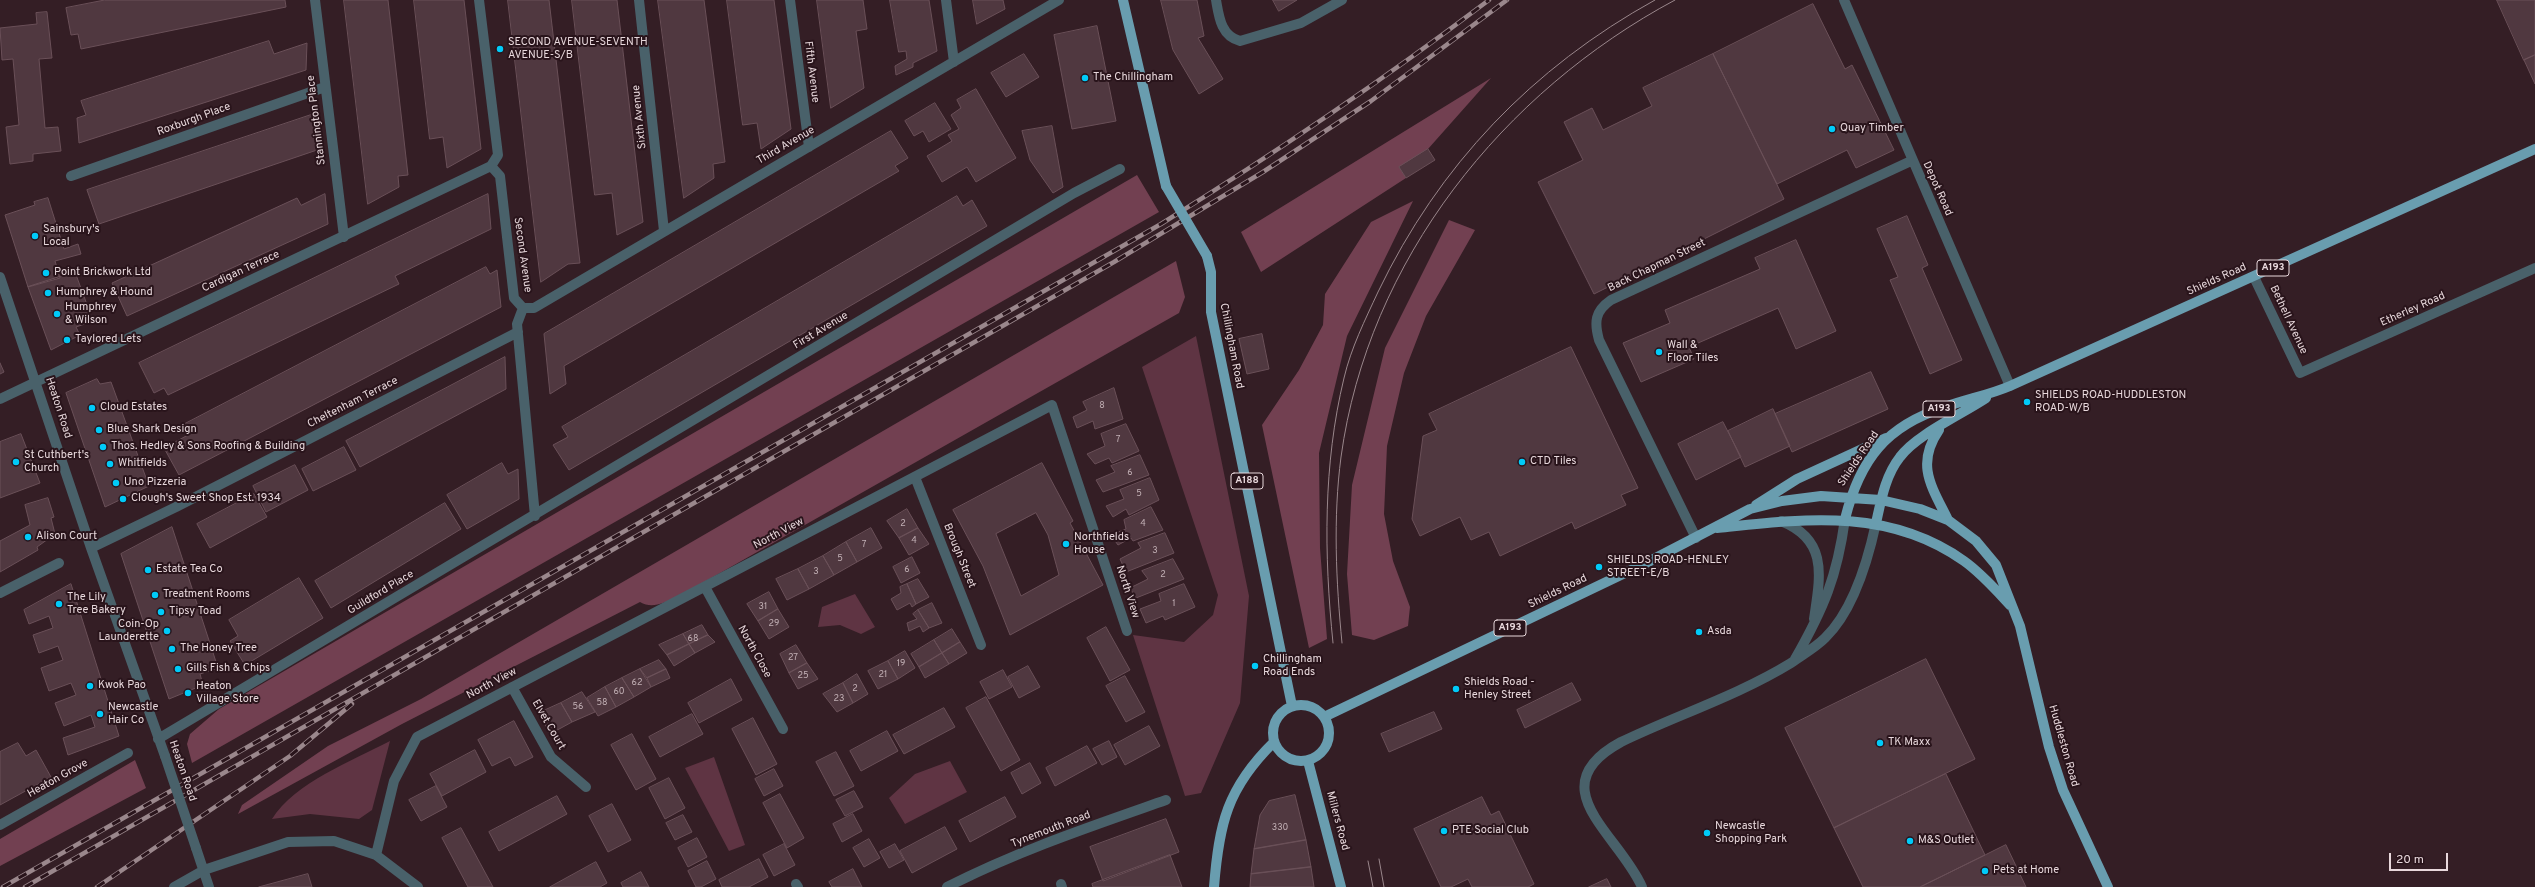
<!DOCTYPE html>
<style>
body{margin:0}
#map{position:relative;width:2535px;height:887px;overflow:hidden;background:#341e25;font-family:Overpass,sans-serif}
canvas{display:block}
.scale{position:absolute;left:2389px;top:853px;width:59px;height:18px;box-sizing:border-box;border:2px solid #e8d8dc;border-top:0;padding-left:5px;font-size:12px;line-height:14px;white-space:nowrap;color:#e8d8dc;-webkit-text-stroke:3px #29141b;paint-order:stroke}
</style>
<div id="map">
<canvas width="2535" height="887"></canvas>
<div class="scale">20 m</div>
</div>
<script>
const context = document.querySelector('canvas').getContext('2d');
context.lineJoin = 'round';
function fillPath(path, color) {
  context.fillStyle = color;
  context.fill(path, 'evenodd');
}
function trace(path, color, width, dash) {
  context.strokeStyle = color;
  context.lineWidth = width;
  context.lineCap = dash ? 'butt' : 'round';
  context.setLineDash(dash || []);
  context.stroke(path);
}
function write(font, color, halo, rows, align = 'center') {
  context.font = font + ' Overpass,sans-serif';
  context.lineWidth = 4;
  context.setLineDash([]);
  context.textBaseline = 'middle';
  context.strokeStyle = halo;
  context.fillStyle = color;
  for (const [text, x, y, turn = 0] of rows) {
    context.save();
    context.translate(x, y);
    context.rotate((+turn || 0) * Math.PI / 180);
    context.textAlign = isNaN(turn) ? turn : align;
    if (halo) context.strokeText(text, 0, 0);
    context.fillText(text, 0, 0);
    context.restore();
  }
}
const green = new Path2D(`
 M1196,336L1249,596L1240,703L1201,793L1185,796L1133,635L1184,642L1213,615L1218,595L1142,367Z
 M855,594L875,627L861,634L840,625L818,627L822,607Z
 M390,741L372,810L359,819L310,814L272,819C294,783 352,761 390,741Z
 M714,757L745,845L729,851L685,768Z
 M950,761L967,792L905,824L889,798L915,774Z`);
const forest = new Path2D(`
 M1491,78L1428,149L1400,167L1406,178L1261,272L1241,232Z
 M1137,175L1159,212L192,763L187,744L190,734L219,709Z
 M1413,201L1347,336L1319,453L1320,548L1327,639L1309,648L1262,425L1299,370L1323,325L1325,294L1371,222Z
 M1449,220L1475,230L1426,316L1404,373L1387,446L1384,514L1393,561L1410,607L1408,626L1374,640L1352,635L1347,574L1352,485L1385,348Z
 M1176,261L1185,297L1179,313L676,598C663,603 652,609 640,602L402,724L238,814L242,805L328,746L421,699Z
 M135,760L146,788L0,866V839Z`);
const building = new Path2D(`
 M105,0H285L286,7L81,49L78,34L71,35L66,8Z
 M344,0H388L408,175L398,176L399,187L368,204Z
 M414,0H464L481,149L447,168L443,137L430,139Z
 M508,0H549L580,263L568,264L541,282Z
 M572,0H617L643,222L617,235L612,193L595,195Z
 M658,0H704L725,162L713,164L714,178L684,198Z
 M727,0H774L791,129L761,149L757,123L743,125Z
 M817,0H863L867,29L856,31L864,88L831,108Z
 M890,0H929L937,51L913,63V67L896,75L895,66L907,59L906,51L899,52Z
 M973,0H1003L1005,9L977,24Z
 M1161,0H1197L1204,36L1198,38L1223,79L1199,94L1173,50Z
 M1273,0H1297L1279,11Z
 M2497,0H2535V55L2524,60Z
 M1813,4L1845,69L1852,65L1894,150L1856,168L1847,150L1777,184L1713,54Z
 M47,12L52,58L39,59L45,128L58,127L61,151L33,154V161L10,164L6,127L19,125L13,59L2,60L0,28L37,24L36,13Z
 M1097,26L1116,121L1072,129L1054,35Z
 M269,41L274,54L307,43L306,70L79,143L77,118L86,115L81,101Z
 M1024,54L1039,77L1006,97L991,73Z
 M1713,54L1784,199L1594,294L1538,182L1583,160L1564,122L1592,108L1603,130L1652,106L1643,88Z
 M2535,55V84L2524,60Z
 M976,89L1016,158L976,182L967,167L942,182L927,156L952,141L948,135L959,129L951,115L961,108L957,100Z
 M935,103L951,129L929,142L923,131L914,136L905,121Z
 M317,113L320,149L99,224L87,190Z
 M1052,126L1063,187L1053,193L1030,160L1022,131Z
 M891,131L908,158L895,166L899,171L564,366L566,384L550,394L544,334Z
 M1428,149L1435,160L1406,178L1399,167Z
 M325,194L328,224L127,316L112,283L297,198L301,205Z
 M488,194L491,229L395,276L399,284L168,395L164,388L154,393L139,363Z
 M957,196L963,206L972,200L987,226L569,470L553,445L568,437L562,427Z
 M48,198L64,249L78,244L81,254L55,261L60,278L28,287L5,215L35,205L34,202Z
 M1907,216L1928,265L1922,268L1962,360L1930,374L1890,280L1898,277L1877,229Z
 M1796,240L1836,331L1796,349L1778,308L1689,347L1694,359L1641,382L1623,343L1670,323L1665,310L1760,269L1755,258Z
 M486,267L490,274L497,270L501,307L179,475L164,448L188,435L183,425Z
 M75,272L93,321L76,327L80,335L51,350L28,287Z
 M1262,334L1269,369L1247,374L1239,339Z
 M1571,347L1638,488L1621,495L1626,505L1575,529L1572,522L1500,556L1489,532L1471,540L1460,517L1420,536L1412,519L1423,436L1437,430L1429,414Z
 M505,357L506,389L360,467L346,441Z
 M0,363L4,372L0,374Z
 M1871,372L1888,409L1792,452L1775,414Z
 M97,379L100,384L111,382L149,486L105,507L66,393Z
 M1114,388L1123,419L1095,429L1093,421L1077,428L1073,417L1087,410L1083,402Z
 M1773,409L1790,446L1745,467L1728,431Z
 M1723,422L1741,457L1696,480L1678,444Z
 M1126,424L1139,451L1112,463L1109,458L1095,464L1087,454L1105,446L1101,434Z
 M21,434L40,483L0,498V442Z
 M344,447L356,470L313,491L302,469Z
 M1140,455L1149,475L1103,492L1096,480L1115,472L1111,466Z
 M502,463L508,474L518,469L519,499L467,529L447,495Z
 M1042,463L1073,521L1070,523L1103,585L1010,635L983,566L953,510ZM1036,513L1048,535L1059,575L1021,596L996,534Z
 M295,465L308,490L266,512L253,486Z
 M1150,478L1159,500L1129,515L1126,509L1113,517L1106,506L1124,499L1120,490Z
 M254,494L267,517L210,548L197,524Z
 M48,498L54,517L51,518L55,534L37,547L38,550L0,572V541L30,525L25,505Z
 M445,503L461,529L331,608L315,581Z
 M1151,507L1163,530L1133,541L1131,538L1118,545L1111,535L1126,529L1124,520Z
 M907,509L918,528L899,538L887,521Z
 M172,527L218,668L200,674L203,685L169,699L121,554Z
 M871,528L882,548L857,562L846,542Z
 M918,528L929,544L909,555L899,538Z
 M1165,533L1174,553L1126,572L1120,559L1141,548L1138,543Z
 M846,542L857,562L834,575L823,556Z
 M823,556L834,575L809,589L798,569Z
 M912,557L920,573L901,583L893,567Z
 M1173,559L1184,579L1136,598L1130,588L1148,579L1142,571Z
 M798,569L809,589L787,600L776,579Z
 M299,578L323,618L245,665L230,641L238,636L229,620Z
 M918,579L929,597L916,604L907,584Z
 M71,584L119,736L68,755L63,738L95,727L91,715L64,726L55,703L76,695L71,683L49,691L41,668L63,660L58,646L39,653L33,635L53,628L49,616L29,624L24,610Z
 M907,584L916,604L912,607L910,603L897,610L891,599L901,593L900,587Z
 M1184,584L1195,607L1165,620L1163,616L1146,623L1140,609L1161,601L1159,594Z
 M769,592L778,609L758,621L747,604Z
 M932,603L942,623L929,628L918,610Z
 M778,609L789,627L769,639L758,621Z
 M918,610L929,628L923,632L920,626L909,631L907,623L917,619L913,614Z
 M702,625L708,635L689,644L683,634Z
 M1106,627L1130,670L1110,681L1087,638Z
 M952,629L960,642L942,653L934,640Z
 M683,634L689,644L667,655L659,645Z
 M708,635L715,642L695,653L689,644Z
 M934,640L942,653L919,667L911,654Z
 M960,642L967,653L949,664L942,653Z
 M689,644L695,653L674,666L667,655Z
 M796,645L807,663L789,673L780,654Z
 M905,651L915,668L898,679L888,661Z
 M942,653L949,664L925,678L919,667Z
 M1926,659L1975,759L1834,828L1785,728Z
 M659,660L666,669L647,678L640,669Z
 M888,661L898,679L878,689L868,671Z
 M807,663L818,679L798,689L789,673Z
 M1028,666L1040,687L1019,698L1008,677Z
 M640,669L651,687L634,697L622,678Z
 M666,669L670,678L651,687L647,678Z
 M1003,670L1012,687L989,699L980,682Z
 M857,674L868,694L853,703L843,683Z
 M1125,676L1145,712L1126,722L1106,686Z
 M622,678L634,697L616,707L605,687Z
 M731,679L742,700L699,723L688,703Z
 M843,683L853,703L837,712L823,694Z
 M1572,683L1581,700L1525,728L1517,710Z
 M605,687L616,707L598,716L587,698Z
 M582,692L595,712L572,722L561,703Z
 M986,697L1020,760L1001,771L966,708Z
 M561,703L572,722L550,734L539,713Z
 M944,708L955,727L904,754L893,735Z
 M1434,712L1442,729L1389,752L1381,734Z
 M692,714L703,734L660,757L649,737Z
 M753,718L777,764L756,775L732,729Z
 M514,721L533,757L515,766L510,757L492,766L478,740Z
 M1149,726L1160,746L1125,765L1114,745Z
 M887,731L898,751L861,771L850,751Z
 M632,734L656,779L636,790L611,745Z
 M1109,741L1117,757L1102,765L1093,749Z
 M18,743L26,756L36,750L51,777L0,805V752Z
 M1087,746L1097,763L1055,786L1046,768Z
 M475,750L486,772L442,796L430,774Z
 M836,752L854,786L834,796L816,762Z
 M1030,763L1041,783L1022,794L1011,773Z
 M774,769L783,786L764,796L755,779Z
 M1946,774L1985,855L1920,887H1863L1834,828Z
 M669,778L685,808L665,819L649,788Z
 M436,786L447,807L421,821L409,800Z
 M854,791L863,807L845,816L836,800Z
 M780,794L804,838L787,848L763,803Z
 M1295,795L1306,840L1254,849L1260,815L1269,801Z
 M557,796L567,814L499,851L489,832Z
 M1005,797L1016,817L970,842L959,821Z
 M1482,797L1491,815L1499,811L1534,884L1528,887H1472L1468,879L1451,887H1441L1414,829Z
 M612,804L631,840L608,852L589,816Z
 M853,814L862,831L842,842L833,824Z
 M683,815L692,832L675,840L666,823Z
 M1166,819L1179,852L1103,881L1090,847Z
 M945,827L957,849L912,873L900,851Z
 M461,828L493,887H468L442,838Z
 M697,838L707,857L688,867L678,848Z
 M869,839L880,858L864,867L853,848Z
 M1306,840L1311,867L1251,874L1254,849Z
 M784,844L795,865L774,876L763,855Z
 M895,844L904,860L889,868L880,852Z
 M2006,845L2026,887H1920L1985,855Z
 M1170,855L1182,887H1093L1092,884Z
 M759,859L768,877L749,887H722L719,880Z
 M707,861L716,879L701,887H696L688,871Z
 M596,862L607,883L600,887H550Z
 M1311,867L1314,887H1250L1251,874Z
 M853,869L862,887H832L829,882Z
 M641,872L649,887H623L621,883Z
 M308,874L312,887H259Z
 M1607,879L1611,887H1589Z`);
const minor = new Path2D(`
 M315,0L344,237
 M479,0L498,155L491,166
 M639,0L664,231
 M790,0L809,147
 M946,0L954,62
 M1216,0C1219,17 1221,36 1240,41L1301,23L1342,0
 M1844,0L2010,386
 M491,166L500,176L514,298L523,308
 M71,176L325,87
 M0,277L91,548L165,756
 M2254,277L2300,373L2535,268
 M523,308H534L1059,0
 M523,308L517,324L535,516
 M0,399L491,166
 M915,477L981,645
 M1781,521C1829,540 1820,577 1814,619
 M1696,538L1599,340C1594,322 1595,311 1611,300L1911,161
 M91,548L176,507L518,332
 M705,587L783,729
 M0,593L59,563
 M1795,659C1824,608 1837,577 1845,519
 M512,687L551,757L586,787
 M158,739L1074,193L1120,169
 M0,825L128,753
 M196,848L209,887
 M376,855L394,781L417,737L1052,405L1127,631
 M796,884L798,887
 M1061,884L1062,887
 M174,887L204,870L288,842L334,841L376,855L418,887
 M947,887C1017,851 1092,826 1166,800
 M1642,887C1619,834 1538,787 1621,742C1677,715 1737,696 1791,663C1802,655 1815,648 1825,638C1853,611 1868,560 1876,523`);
const major = new Path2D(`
 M1123,0L1166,186
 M1207,256L1211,272V312L1292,706
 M1939,430C1915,465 1932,487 1948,520
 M1756,505L1797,479L1886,438
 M1845,519C1860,459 1886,426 1945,407C1967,399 1989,395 2010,386L2535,149
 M1876,523C1881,501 1885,476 1900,457C1916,435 1962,414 1986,398
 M1717,528C1803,519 1888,507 1964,561C1981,573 1996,590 2010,605
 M1273 733a28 28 0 1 1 56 0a28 28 0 1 1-56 0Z
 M1324,717L1648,562L1750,509L1782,501L1821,496L1881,500L1920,509L1948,520L1976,541L1996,565L2020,626L2049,747L2063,790L2108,887
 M1308,761L1341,887
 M1214,887C1219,824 1227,788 1274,742`);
const tram = new Path2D(`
 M1333,643C1324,554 1323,465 1344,378C1351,348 1365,320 1378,292C1439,165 1532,68 1655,0
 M1342,643C1336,581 1333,518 1341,457C1368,260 1503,92 1675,0
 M1379,859L1384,887
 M1368,861L1373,887`);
const rail = new Path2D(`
 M3,887L1161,224C1274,154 1383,80 1489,0
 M25,887L1114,262L1263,172L1371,101L1507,0
 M97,887L290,756L352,704`);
const minorBridge = new Path2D(`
 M165,756L196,848`);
const majorBridge = new Path2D(`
 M1166,186L1207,256`);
const markers = [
 [500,49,4,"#00cbf9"],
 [1085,78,4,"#00cbf9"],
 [1832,129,4,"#00cbf9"],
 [35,236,4,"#00cbf9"],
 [46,273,4,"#00cbf9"],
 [48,293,4,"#00cbf9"],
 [57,314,4,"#00cbf9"],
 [67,340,4,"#00cbf9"],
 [1659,352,4,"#00cbf9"],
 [2027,402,4,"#00cbf9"],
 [92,408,4,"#00cbf9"],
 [99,430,4,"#00cbf9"],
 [103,447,4,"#00cbf9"],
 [16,462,4,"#00cbf9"],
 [1522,462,4,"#00cbf9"],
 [110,464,4,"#00cbf9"],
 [116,483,4,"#00cbf9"],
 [123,499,4,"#00cbf9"],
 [28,537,4,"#00cbf9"],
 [1066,544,4,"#00cbf9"],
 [1599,567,4,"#00cbf9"],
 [148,570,4,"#00cbf9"],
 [155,595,4,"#00cbf9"],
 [59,604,4,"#00cbf9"],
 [161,612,4,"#00cbf9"],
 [167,631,4,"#00cbf9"],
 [1699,632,4,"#00cbf9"],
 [172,649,4,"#00cbf9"],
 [1255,666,4,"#00cbf9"],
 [178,669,4,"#00cbf9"],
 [90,686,4,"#00cbf9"],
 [1456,689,4,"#00cbf9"],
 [188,693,4,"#00cbf9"],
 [100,714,4,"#00cbf9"],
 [1880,743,4,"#00cbf9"],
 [1444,831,4,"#00cbf9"],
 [1707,833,4,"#00cbf9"],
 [1910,841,4,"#00cbf9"],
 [1985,871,4,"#00cbf9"]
];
const numberNames = [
 ["8",1102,406],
 ["7",1118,440],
 ["6",1130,473],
 ["5",1139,494],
 ["2",903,524],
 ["4",1143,524],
 ["4",914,541],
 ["7",864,545],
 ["3",1155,551],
 ["5",840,559],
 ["6",907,570],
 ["3",816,572],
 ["2",1163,575],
 ["1",1174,604],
 ["31",763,607],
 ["29",774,624],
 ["68",693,639],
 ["27",793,658],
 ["19",901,664],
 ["21",883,675],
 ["25",803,676],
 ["62",637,683],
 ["2",855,689],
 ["60",619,692],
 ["23",839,699],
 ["58",602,703],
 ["56",578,707],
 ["330",1280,828]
];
const shields = [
 [2273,268,32],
 [1939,409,32],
 [1247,481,32],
 [1510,628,32]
];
const shieldNames = [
 ["A193",2273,268],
 ["A193",1939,409],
 ["A188",1247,481],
 ["A193",1510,628]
];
const poiNames = [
 ["SECOND AVENUE-SEVENTH",508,43],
 ["AVENUE-S/B",508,56],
 ["The Chillingham",1093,78],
 ["Quay Timber",1840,129],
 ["Sainsbury's",43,230],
 ["Local",43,243],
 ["Point Brickwork Ltd",54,273],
 ["Humphrey & Hound",56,293],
 ["Humphrey",65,308],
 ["& Wilson",65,321],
 ["Taylored Lets",75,340],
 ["Wall &",1667,346],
 ["Floor Tiles",1667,359],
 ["SHIELDS ROAD-HUDDLESTON",2035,396],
 ["ROAD-W/B",2035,409],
 ["Cloud Estates",100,408],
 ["Blue Shark Design",107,430],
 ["Thos. Hedley & Sons Roofing & Building",111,447],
 ["St Cuthbert's",24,456],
 ["Church",24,469],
 ["CTD Tiles",1530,462],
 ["Whitfields",118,464],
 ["Uno Pizzeria",124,483],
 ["Clough's Sweet Shop Est. 1934",131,499],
 ["Alison Court",36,537],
 ["Northfields",1074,538],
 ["House",1074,551],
 ["SHIELDS ROAD-HENLEY",1607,561],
 ["STREET-E/B",1607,574],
 ["Estate Tea Co",156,570],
 ["Treatment Rooms",163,595],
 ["The Lily",67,598],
 ["Tree Bakery",67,611],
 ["Tipsy Toad",169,612],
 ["Coin-Op",159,625,"right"],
 ["Launderette",159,638,"right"],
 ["Asda",1707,632],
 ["The Honey Tree",180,649],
 ["Chillingham",1263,660],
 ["Road Ends",1263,673],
 ["Gills Fish & Chips",186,669],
 ["Shields Road -",1464,683],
 ["Henley Street",1464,696],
 ["Kwok Pao",98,686],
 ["Heaton",196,687],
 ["Village Store",196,700],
 ["Newcastle",108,708],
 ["Hair Co",108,721],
 ["TK Maxx",1888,743],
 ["Newcastle",1715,827],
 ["Shopping Park",1715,840],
 ["PTE Social Club",1452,831],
 ["M&S Outlet",1918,841],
 ["Pets at Home",1993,871]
];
const streetNames = [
 ["Fifth Avenue",811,72,83],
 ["Sixth Avenue",640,117,-96],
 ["Roxburgh Place",194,120,-20],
 ["Stannington Place",317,120,-97],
 ["Third Avenue",786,146,-30],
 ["Depot Road",1937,189,66],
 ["Second Avenue",522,255,82],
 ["Back Chapman Street",1657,266,-26],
 ["Cardigan Terrace",241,272,-25],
 ["Shields Road",2217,280,-24],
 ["Etherley Road",2413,310,-24],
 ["Bethell Avenue",2288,320,65],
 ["First Avenue",821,331,-31],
 ["Chillingham Road",1231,346,79],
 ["Cheltenham Terrace",353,403,-27],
 ["Heaton Road",58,408,72],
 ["Shields Road",1859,459,-56],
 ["North View",779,534,-28],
 ["Brough Street",959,556,68],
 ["North View",1127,592,72],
 ["Shields Road",1558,592,-26],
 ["Guildford Place",381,593,-31],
 ["North Close",754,652,61],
 ["North View",492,684,-28],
 ["Elvet Court",548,725,60],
 ["Huddleston Road",2063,746,74],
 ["Heaton Road",182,771,71],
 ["Heaton Grove",58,779,-29],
 ["Millers Road",1337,821,75],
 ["Tynemouth Road",1051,830,-21]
];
fillPath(green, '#5f3443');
fillPath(forest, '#724051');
fillPath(building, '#503840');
trace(building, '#6a5058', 1);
trace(minor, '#49616a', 10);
trace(major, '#699daf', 10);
trace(tram, '#9a878c', 1);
trace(rail, '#9a878c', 4.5);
trace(rail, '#29141b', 3, [9]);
trace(minorBridge, '#49616a', 10);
trace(majorBridge, '#699daf', 10);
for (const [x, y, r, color] of markers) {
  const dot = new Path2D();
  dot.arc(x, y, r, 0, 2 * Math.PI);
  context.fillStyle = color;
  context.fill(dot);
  trace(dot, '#29141b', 1.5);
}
write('9px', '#c2b0b5', null, numberNames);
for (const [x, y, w] of shields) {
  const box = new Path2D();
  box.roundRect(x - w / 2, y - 8, w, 16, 3);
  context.fillStyle = '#29141b';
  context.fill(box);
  trace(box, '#e8d8dc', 1);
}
write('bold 10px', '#e8d8dc', null, shieldNames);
write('11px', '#e8d8dc', '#29141b', poiNames, 'left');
write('11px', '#e8d8dc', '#29141b', streetNames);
</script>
